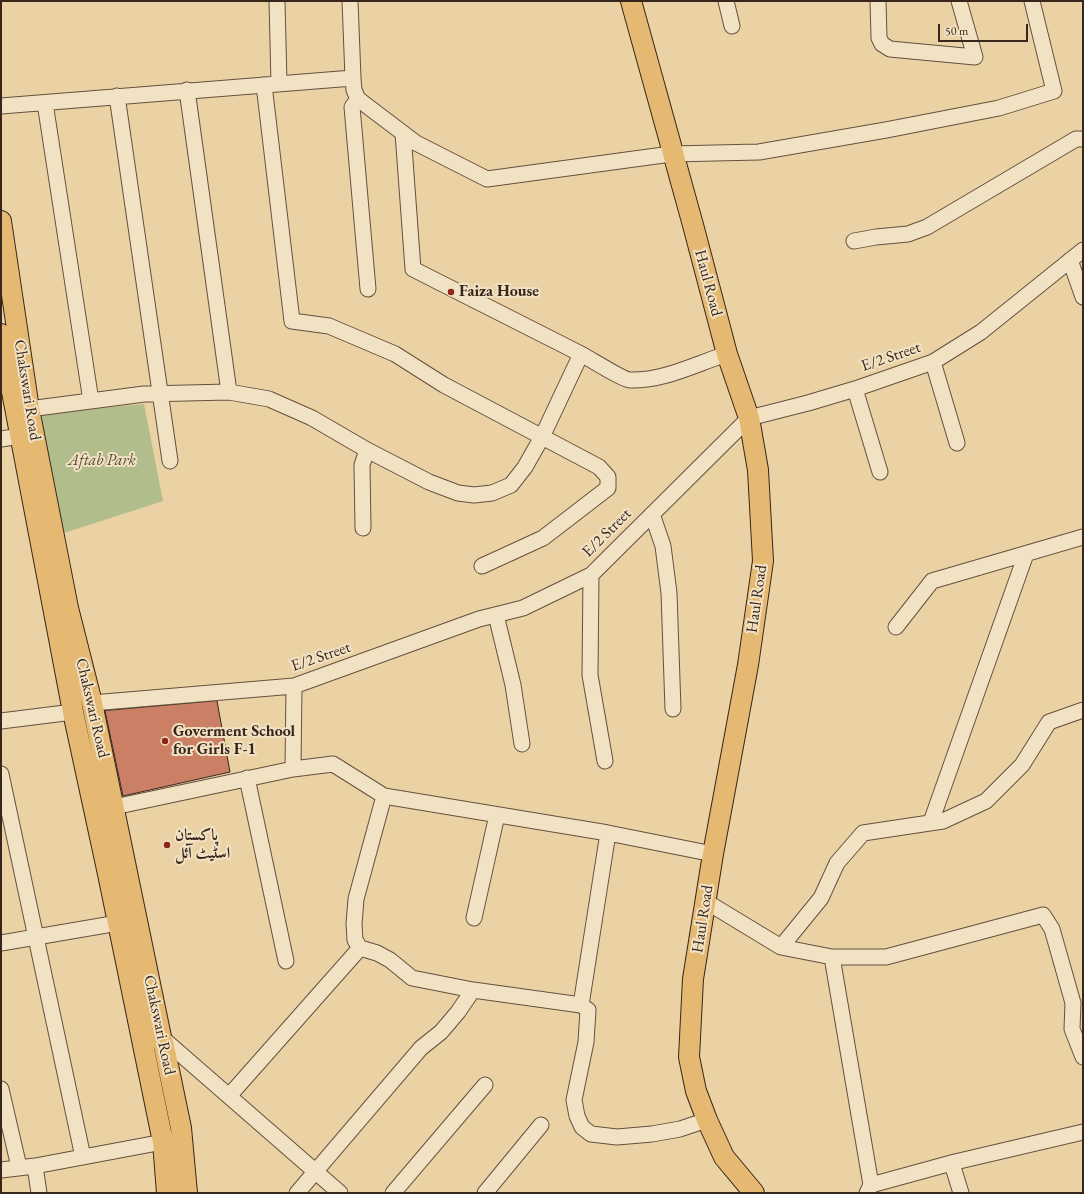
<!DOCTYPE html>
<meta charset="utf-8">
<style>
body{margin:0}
#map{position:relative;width:1084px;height:1194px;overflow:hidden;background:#ebd2a5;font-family:"EB Garamond",serif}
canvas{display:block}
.frame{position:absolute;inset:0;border:2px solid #38251c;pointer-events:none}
.scale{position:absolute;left:938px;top:24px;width:90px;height:18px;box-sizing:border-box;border:2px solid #38251c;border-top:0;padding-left:5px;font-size:12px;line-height:14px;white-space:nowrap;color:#38251c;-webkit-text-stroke:3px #f2e2c4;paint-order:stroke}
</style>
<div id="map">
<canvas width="1084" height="1194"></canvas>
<div class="frame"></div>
<div class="scale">50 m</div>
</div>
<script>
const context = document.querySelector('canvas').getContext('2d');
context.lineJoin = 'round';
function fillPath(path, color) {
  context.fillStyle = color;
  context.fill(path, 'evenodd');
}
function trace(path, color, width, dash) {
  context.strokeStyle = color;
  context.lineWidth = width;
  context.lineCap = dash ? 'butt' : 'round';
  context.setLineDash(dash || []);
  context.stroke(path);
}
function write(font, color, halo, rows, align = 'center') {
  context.font = font + ' "EB Garamond",Amiri,serif';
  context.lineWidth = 4;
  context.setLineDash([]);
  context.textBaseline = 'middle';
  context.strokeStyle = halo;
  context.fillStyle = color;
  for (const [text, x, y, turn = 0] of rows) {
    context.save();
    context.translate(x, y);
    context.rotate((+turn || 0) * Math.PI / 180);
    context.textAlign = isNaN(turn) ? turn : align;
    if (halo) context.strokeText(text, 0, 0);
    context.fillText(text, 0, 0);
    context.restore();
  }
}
const green = new Path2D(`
 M144,404L163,501L64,533L39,413Z`);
const building = new Path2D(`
 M217,701L230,772L123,796L105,711Z`);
const minor = new Path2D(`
 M277,1L279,84
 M350,1L353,78L354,90L358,99L416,143L487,179L671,154L759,152L886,130L999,108L1054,91L1032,1
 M726,1L732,26
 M878,1L879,38L882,44L890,49L975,57L959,1
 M264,85L292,321L329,326L395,354L444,385L599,467L608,477V488L543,538L482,566
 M187,90L229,392
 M117,96L170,461
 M358,99L352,107L368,289
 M45,103L91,401
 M1,106L353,78
 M403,133L413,269C469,297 524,325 579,353C589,358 623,380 630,380C664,381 695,364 727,354
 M854,241L876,237L908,234L927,227L1076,139H1083
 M1070,260L1083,297
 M933,362L957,443
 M855,389L880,472
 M29,409L144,394L229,392L269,399L312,418L367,450L429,482L458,493L474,495L492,493L511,485L525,467L542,437L581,354
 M1,439L20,436
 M652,514L663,546L669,593L673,709
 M363,528L362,465L367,450
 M591,575L590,675L605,761
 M496,615L513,685L522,744
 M896,627L932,581L1083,537
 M92,703L294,686L479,619L523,608L591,575L749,418L808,403L855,389L933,362L981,332L1083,250
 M1,721L73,712
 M293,769L294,686
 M1,774L83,1157
 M247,778L286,961
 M384,796L356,899L354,924L355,940L360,948L377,953L390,960L412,978L473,990L581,1005
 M114,807L293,769L333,764L384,796L608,833L713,854
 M931,822L1026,554
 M608,833L581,1005L588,1010L586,1042L574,1100L577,1116L582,1127L591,1134L617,1137L652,1134L680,1129L707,1120
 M705,901L781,947L832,957H886L1043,915L1052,929L1073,1003L1072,1029L1083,1057
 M474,918L497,815
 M1,943L118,923
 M781,947L821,898L837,863L863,833L943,821L986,801L1022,765L1049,722L1083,710
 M832,957L871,1185L867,1193
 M161,1037L340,1193
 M1,1089L19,1167
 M229,1096L360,948
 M955,1162L953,1167L961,1193
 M35,1166L39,1193
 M1,1170L35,1166L163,1142
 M871,1185L955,1162L1083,1132
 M297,1193L421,1048L441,1032L458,1012L473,990
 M393,1193L485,1085
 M485,1193L541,1125`);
const major = new Path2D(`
 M631,1L693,225L727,354L749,418L758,470L763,561L748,665L713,854L693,979L689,1057L696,1091L707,1120L724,1157L754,1193
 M1,221L29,409L68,608L92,703L161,1037L164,1046L181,1128L187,1193
 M1,334L73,712L108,874L163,1142L167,1193`);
const markers = [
 [451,292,4,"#8f2418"],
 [165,741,4,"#8f2418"],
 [167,845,4,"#8f2418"]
];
const streetNames = [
 ["Haul Road",708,283,75],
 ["E/2 Street",891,357,-19],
 ["Chakswari Road",27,390,81],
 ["E/2 Street",607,533,-45],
 ["Haul Road",757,599,-82],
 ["E/2 Street",321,657,-19],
 ["Chakswari Road",92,708,77],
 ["Haul Road",703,919,-81],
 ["Chakswari Road",159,1025,78]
];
const poiNames = [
 ["Faiza House",459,292],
 ["Goverment School",173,732],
 ["for Girls F-1",173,750],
 ["پاکستان",175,836],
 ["اسٹیٹ آئل",175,854]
];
const parkNames = [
 ["Aftab Park",102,461]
];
fillPath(green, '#b1bd8b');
fillPath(building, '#cb8066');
trace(building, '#38251c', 1);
trace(minor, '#65503e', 17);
trace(major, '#38251c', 22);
trace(minor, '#f2e2c4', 15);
trace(major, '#e6b972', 20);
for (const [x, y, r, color] of markers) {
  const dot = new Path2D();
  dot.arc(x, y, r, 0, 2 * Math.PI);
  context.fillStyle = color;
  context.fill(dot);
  trace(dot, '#f2e2c4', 1.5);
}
write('16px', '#38251c', '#f2e2c4', streetNames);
write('bold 16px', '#38251c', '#f2e2c4', poiNames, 'left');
write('italic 16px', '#564b38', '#f2e2c4', parkNames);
</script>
